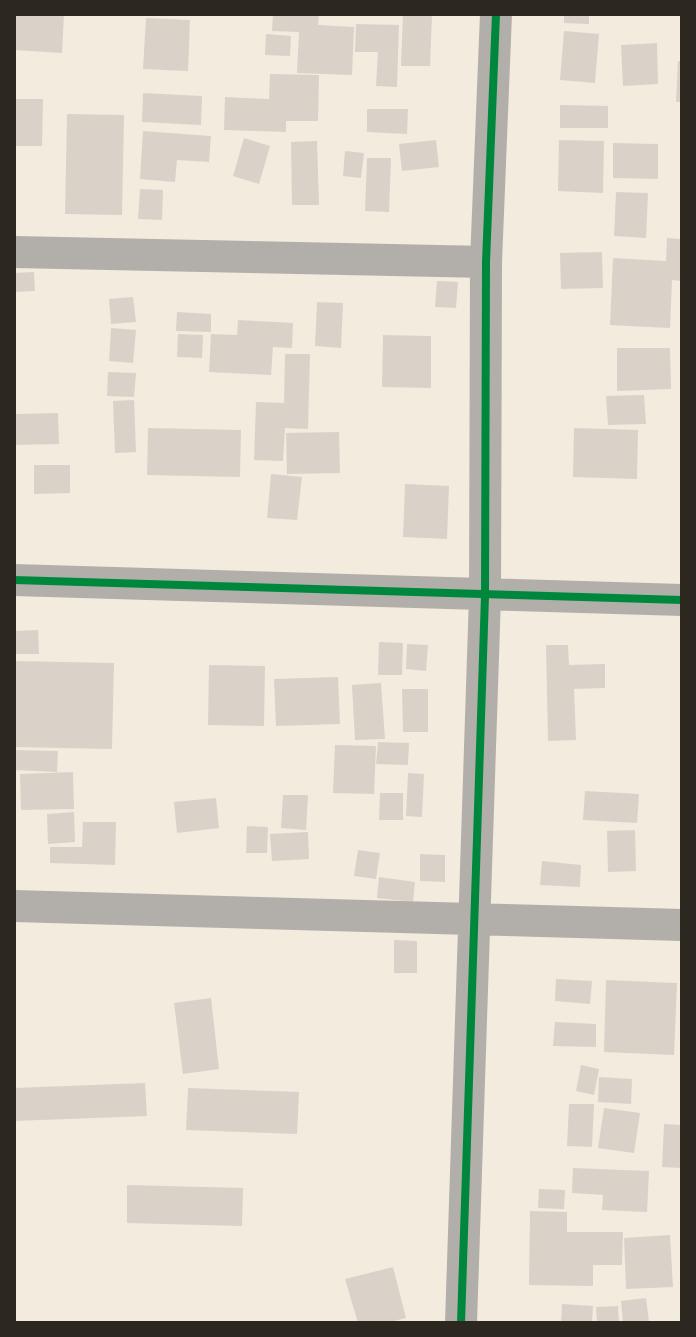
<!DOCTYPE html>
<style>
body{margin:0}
#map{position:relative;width:696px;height:1337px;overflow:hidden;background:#f3ebde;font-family:"Roboto Serif",serif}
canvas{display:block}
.frame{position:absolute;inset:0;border:16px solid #2d281f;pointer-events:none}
</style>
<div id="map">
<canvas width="696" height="1337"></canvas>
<div class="frame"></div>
</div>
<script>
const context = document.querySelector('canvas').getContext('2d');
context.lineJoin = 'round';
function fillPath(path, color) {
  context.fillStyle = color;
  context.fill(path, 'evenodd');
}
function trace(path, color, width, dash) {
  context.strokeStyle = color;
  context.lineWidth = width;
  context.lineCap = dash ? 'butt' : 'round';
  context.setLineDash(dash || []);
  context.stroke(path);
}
const building = new Path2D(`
 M14,14H64L62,53L14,50Z
 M273,14H319L318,25L354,27L352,75L297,73L299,32L272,31Z
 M403,14L432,15L430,66H401Z
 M564,14H589V24L564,23Z
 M146,18L190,20L188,71L143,69Z
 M356,24L399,25L397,87L376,86L378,52H355Z
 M564,31L599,34L595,83L560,80Z
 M266,34L291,36L290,56L265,55Z
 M657,43L658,84L623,86L621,45Z
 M678,61H682V102H676Z
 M270,74L319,75L318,121H286V132L224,130L225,97L269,99Z
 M143,93L202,96L201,125L142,122Z
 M14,99H43L42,146H14Z
 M560,105L608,106V128H560Z
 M367,109H408L407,134L367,132Z
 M67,114L124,115L122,215L65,214Z
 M143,131L211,136L209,162L177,160L175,182L140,179Z
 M244,138L270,146L259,184L233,176Z
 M436,140L439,167L402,171L399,144Z
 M559,140L604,141L603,193L558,191Z
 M317,141L319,205H292L291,142Z
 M613,143L658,144V179L613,178Z
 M345,151L364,153L361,178L343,176Z
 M367,158H391L389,212L365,211Z
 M140,189L163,190L162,220L138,219Z
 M616,192L648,193L646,238L614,236Z
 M667,238L682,239V281L672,280L670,328L610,325L613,258L666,261Z
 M602,252L603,288L561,289L560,253Z
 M34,272L35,291L14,292V273Z
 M437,281L458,282L456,308L435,307Z
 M133,297L136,322L111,324L109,299Z
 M317,302L343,303L341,348L315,346Z
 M177,312L211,314V332L176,331Z
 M238,320L293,323L292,348L273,347L271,375L209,372L211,334L237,335Z
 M111,328L136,330L133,363L109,361Z
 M178,334L203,335L202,358L177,357Z
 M383,335L431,336V388L382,387Z
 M617,348H670L671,389L617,391Z
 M285,354H310L308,429L285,428L283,461L254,460L256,402L284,403Z
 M108,372L136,373L134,397L107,396Z
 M644,395L646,424L608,425L606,396Z
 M134,400L136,452L115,453L113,401Z
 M58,413L59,444L14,445V414Z
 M148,428L241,430L240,477L147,475Z
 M574,428L638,430L637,479L573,477Z
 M339,432L340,473L287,474L286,433Z
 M34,465H70V493L34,494Z
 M271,474L302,477L297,520L267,518Z
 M405,484L449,486L447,539L403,537Z
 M38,630L39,654H14V631Z
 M379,642L403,643L402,675H378Z
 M407,644L428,645L426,671L406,669Z
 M546,645H568L569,665L605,664V688L574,689L576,740L548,741Z
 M14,661L114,663L112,749L14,747Z
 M209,665L265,666L264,726L208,725Z
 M338,677L340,724L276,726L274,679Z
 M381,683L385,739L355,740L352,685Z
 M402,689H428V732H403Z
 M378,742L409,743L408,765L376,764Z
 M335,745L376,746L374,794L333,793Z
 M14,750L58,751L57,772L14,770Z
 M73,772L74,809L21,810L20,774Z
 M408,773L424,774L422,817L406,816Z
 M585,791L639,794L637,823L583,820Z
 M380,793H403V820H379Z
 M283,795H308L306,830L281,828Z
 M216,798L219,828L177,833L174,802Z
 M74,812L75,842L48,844L47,814Z
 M83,822H116L115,865L50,863V847H82Z
 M247,826L268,827L267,853H246Z
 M635,830L636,871L608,872L607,831Z
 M308,832L309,859L272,861L270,834Z
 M358,850L380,853L376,879L354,876Z
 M420,854L445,855V882L420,881Z
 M542,861L581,865L580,887L540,885Z
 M379,877L415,882L413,902L377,898Z
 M394,940L417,941V973H394Z
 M556,979L592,981L590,1004L555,1001Z
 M606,980L677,983L674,1055L604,1052Z
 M211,998L219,1069L183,1074L174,1003Z
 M555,1022L596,1024V1047L553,1046Z
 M581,1065L599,1069L594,1095L576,1091Z
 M599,1077L632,1079L631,1104L598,1102Z
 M145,1083L147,1116L14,1121V1088Z
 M188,1088L299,1092L297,1134L186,1130Z
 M569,1104H594L592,1147L567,1146Z
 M604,1108L640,1113L634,1153L598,1148Z
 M664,1124L682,1125V1168L662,1167Z
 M573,1168L649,1171L647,1212L602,1210L603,1195L572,1193Z
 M127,1185L243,1188L242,1226L127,1223Z
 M539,1189L565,1190L564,1209L538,1208Z
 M530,1211L567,1212V1232H623L622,1265H593V1286L529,1285Z
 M670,1235L673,1287L626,1289L624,1238Z
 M393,1267L406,1318L386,1323H358L345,1279Z
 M646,1298L649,1322L623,1323L621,1301Z
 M562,1304L593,1306L592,1323H561Z
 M618,1306L619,1323H597L596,1307Z`);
const minor = new Path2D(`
 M14,252L486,262
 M14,580L682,600
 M14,906L682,925
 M461,1323L485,596L486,262L496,14`);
const cycleway = new Path2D(`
 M14,580L682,600
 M461,1323L485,596L486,262L496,14`);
fillPath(building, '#dad2c8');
trace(minor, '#b2afaa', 32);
trace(cycleway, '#00873e', 8);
</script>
